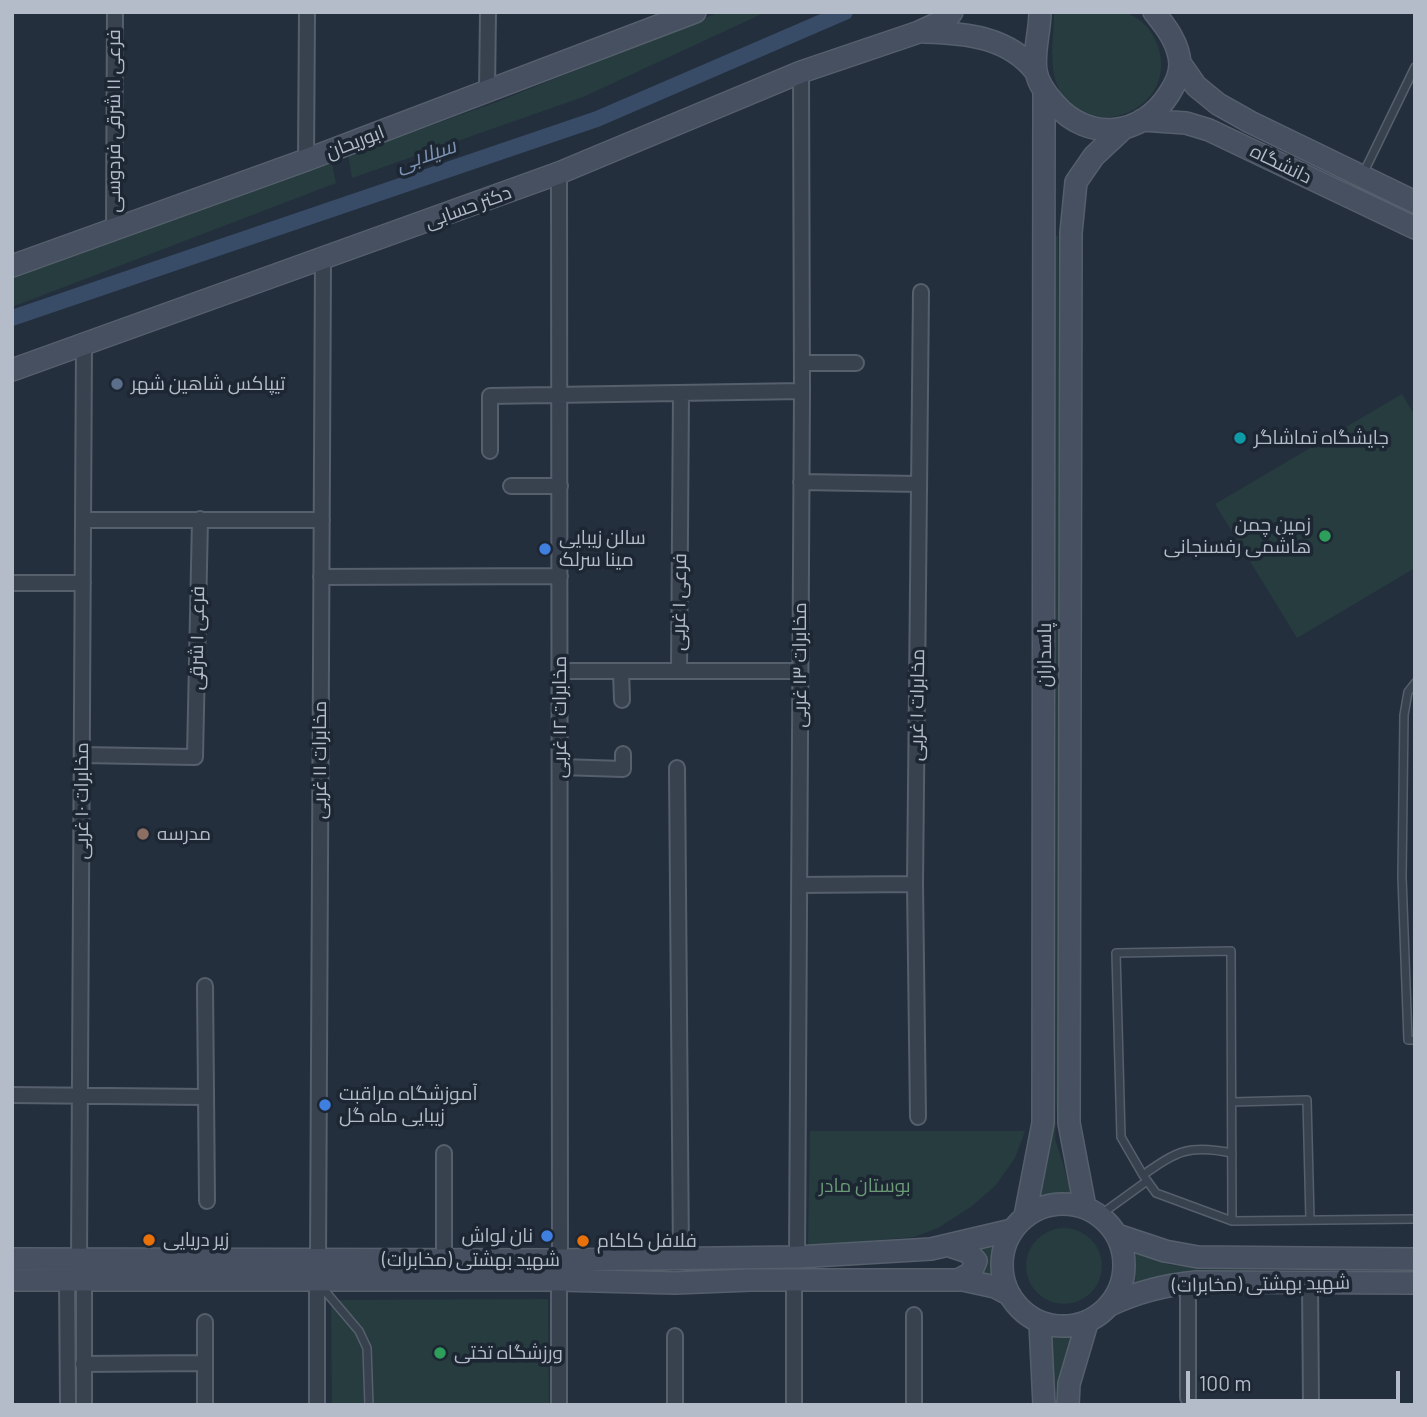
<!DOCTYPE html>
<meta charset="utf-8">
<style>
body{margin:0}
#map{position:relative;width:1427px;height:1417px;overflow:hidden;background:#242f3e;font-family:Barlow,sans-serif}
canvas{display:block}
.frame{position:absolute;inset:0;border:14px solid #b4bcc9;pointer-events:none}
.scale{position:absolute;left:1186px;top:1371px;width:214px;height:32px;box-sizing:border-box;border:4px solid #b4bcc9;border-top:0;padding-left:9px;font-size:21px;line-height:24px;white-space:nowrap;color:#b4bcc9;-webkit-text-stroke:5px #1d2633;paint-order:stroke}
</style>
<div id="map">
<canvas width="1427" height="1417"></canvas>
<div class="frame"></div>
<div class="scale">100 m</div>
</div>
<script>
const context = document.querySelector('canvas').getContext('2d');
context.lineJoin = 'round';
function fillPath(path, color) {
  context.fillStyle = color;
  context.fill(path, 'evenodd');
}
function trace(path, color, width, dash) {
  context.strokeStyle = color;
  context.lineWidth = width;
  context.lineCap = dash ? 'butt' : 'round';
  context.setLineDash(dash || []);
  context.stroke(path);
}
function write(font, color, halo, rows, align = 'center') {
  context.font = font + ' Barlow,Cairo,sans-serif';
  context.lineWidth = 7;
  context.setLineDash([]);
  context.textBaseline = 'middle';
  context.strokeStyle = halo;
  context.fillStyle = color;
  for (const [text, x, y, turn = 0] of rows) {
    context.save();
    context.translate(x, y);
    context.rotate((+turn || 0) * Math.PI / 180);
    context.textAlign = isNaN(turn) ? turn : align;
    if (halo) context.strokeText(text, 0, 0);
    context.fillText(text, 0, 0);
    context.restore();
  }
}
const green = new Path2D(`
 M720,12H766L583,97L352,178L348,155L497,102Z
 M1054,12C1070,12 1116,8 1129,14C1142,19 1152,31 1157,44C1183,112 1080,149 1056,82C1049,61 1054,34 1054,12Z
 M331,159L336,183L12,307V275Z
 M1058,236L1060,645L1058,831L1061,1032L1055,1139L1070,1186L1077,1201L1058,1197L1035,1201L1048,237Z
 M1402,394L1415,416V568L1297,638L1215,504Z
 M810,1131H1025L1015,1158L996,1185L972,1206L938,1228L914,1237L808,1246Z
 M1026 1266a38 38 0 1 1 76 0a38 38 0 1 1-76 0Z
 M997,1244C991,1255 990,1263 994,1274H982L971,1248Z
 M1130,1252L1171,1265L1207,1269L1255,1268L1256,1276L1130,1288L1133,1271Z
 M548,1299L549,1405H332L331,1300Z
 M1046,1332L1062,1337L1073,1336C1063,1359 1060,1379 1060,1405H1050Z`);
const canal = new Path2D(`
 M12,318L597,119L845,12`);
const lane = new Path2D(`
 M1363,174L1415,67
 M1415,683L1408,692L1404,715L1402,877L1408,1040H1415
 M1232,1102L1307,1100L1310,1219
 M1232,1153C1189,1144 1177,1151 1143,1175L1156,1193L1232,1221L1415,1219
 M1143,1175L1121,1137L1116,953L1231,951L1232,1221
 M1100,1215L1147,1181
 M320,1285L359,1331L367,1348L369,1405`);
const street = new Path2D(`
 M487,91L488,12
 M306,160L307,12
 M559,173L560,1260
 M114,230L115,12
 M802,363H856
 M490,451V396L802,391
 M801,482L919,484
 M511,486H560
 M83,520H322
 M321,577L560,576
 M12,583H83
 M560,671H800
 M621,671L622,700
 M679,671L681,393
 M82,755L195,757L200,519
 M560,767L623,769V754
 M677,768L681,1259
 M799,885L915,884
 M205,986L207,1201
 M12,1095L206,1097
 M918,1117L915,884L921,292
 M797,1257L802,391L801,72
 M79,1259L84,343
 M318,1260L323,260
 M444,1260V1153
 M67,1280L68,1405
 M317,1280V1405
 M84,1281V1405
 M794,1281V1405
 M1310,1282L1311,1405
 M1188,1283V1398
 M914,1315V1405
 M83,1364L205,1363
 M205,1405V1322
 M559,1405V1280
 M675,1405V1336`);
const secondary = new Path2D(`
 M1040,12C1040,32 1033,52 1036,71C1038,84 1046,94 1055,104C1088,142 1142,137 1169,94C1175,85 1180,75 1180,64C1179,43 1166,27 1154,12
 M925,32C966,33 1009,37 1036,72
 M1180,63L1196,86L1218,104L1250,122L1415,202
 M1142,120L1186,123L1209,130L1415,228
 M12,266L306,160L695,12
 M12,370L559,173L801,72L919,32L945,20L952,12
 M1002 1265a61 61 0 1 1 122 0a61 61 0 1 1-122 0Z
 M1085,1207L1069,1123L1071,233L1076,182L1094,156L1124,128
 M1025,1216L1043,1123L1044,92
 M1117,1235L1165,1251L1198,1257L1415,1259
 M950,1246L968,1252L976,1261L971,1273L958,1280
 M12,1259L560,1260L797,1257L931,1249L1012,1230
 M12,1280H559L675,1283L751,1280H963L995,1287L1010,1295
 M1110,1305C1139,1291 1165,1285 1196,1282L1415,1283
 M1040,1323L1044,1405
 M1068,1405L1069,1384L1087,1323`);
const markers = [
 [117,384,7,"#5c6f8a"],
 [1240,438,7,"#0f9aa8"],
 [1325,536,7,"#2e9e5b"],
 [545,549,7,"#3f7fe0"],
 [143,834,7,"#8d6e63"],
 [325,1105,7,"#3f7fe0"],
 [547,1236,7,"#3f7fe0"],
 [149,1240,7,"#e8710a"],
 [583,1241,7,"#e8710a"],
 [440,1353,7,"#2e9e5b"]
];
const streetNames = [
 ["فرعی ۱۱ شرقی فردوسی",114,121,-90],
 ["ابوریحان",355,142,-21],
 ["دانشگاه",1281,164,26],
 ["دکتر حسابی",468,207,-20],
 ["فرعی ۱ غربی",679,602,-89],
 ["فرعی ۱ شرقی",197,638,-89],
 ["پاسداران",1045,655,-90],
 ["مخابرات ۱۳ غربی",800,665,-90],
 ["مخابرات ۱ غربی",917,705,-89],
 ["مخابرات ۱۲ غربی",560,717,-90],
 ["مخابرات ۱۱ غربی",320,760,-90],
 ["مخابرات ۱۰ غربی",82,801,-90],
 ["شهید بهشتی (مخابرات)",471,1260],
 ["شهید بهشتی (مخابرات)",1261,1284,-1]
];
const poiNames = [
 ["تیپاکس شاهین شهر",131,384],
 ["جایشگاه تماشاگر",1254,438],
 ["زمین چمن",1311,525,"right"],
 ["هاشمی رفسنجانی",1311,547,"right"],
 ["سالن زیبایی",559,538],
 ["مینا سرلک",559,560],
 ["مدرسه",157,834],
 ["آموزشگاه مراقبت",339,1094],
 ["زیبایی ماه گل",339,1116],
 ["نان لواش",533,1236,"right"],
 ["زیر دریایی",163,1240],
 ["فلافل کاکام",597,1241],
 ["ورزشگاه تختی",454,1353]
];
const parkNames = [
 ["بوستان مادر",865,1186]
];
const waterNames = [
 ["سیلابی",426,155,-19]
];
fillPath(green, '#263c3f');
trace(canal, '#394c67', 16);
trace(lane, '#565f6c', 10);
trace(street, '#565f6c', 18);
trace(secondary, '#565f6c', 24);
trace(lane, '#38414e', 7);
trace(street, '#38414e', 14);
trace(secondary, '#465061', 21);
for (const [x, y, r, color] of markers) {
  const dot = new Path2D();
  dot.arc(x, y, r, 0, 2 * Math.PI);
  context.fillStyle = color;
  context.fill(dot);
  trace(dot, '#1d2633', 2.5);
}
write('19px', '#b4bcc9', '#1d2633', streetNames);
write('19px', '#b4bcc9', '#1d2633', poiNames, 'left');
write('19px', '#6b9a76', '#1d2633', parkNames);
write('italic 21px', '#7c92b1', '#1d2633', waterNames);
</script>
